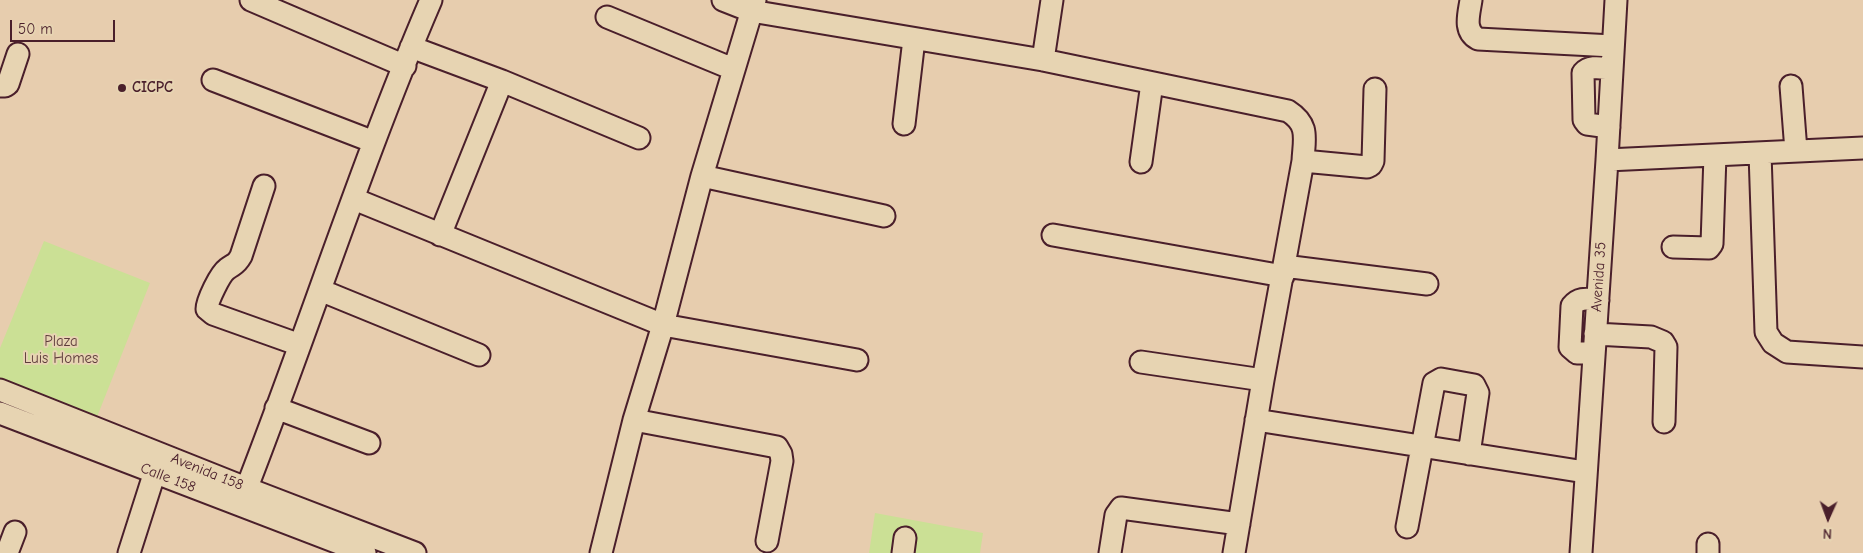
<!DOCTYPE html>
<style>
body{margin:0}
#map{position:relative;width:1863px;height:553px;overflow:hidden;background:#e7cdae;font-family:"Comic Neue",sans-serif}
canvas{display:block}
.north{position:absolute;left:1803px;top:493px;width:50px;height:50px;-webkit-text-stroke:4px #e7d4b2;paint-order:stroke;rotate:182deg;font-size:14px;font-weight:700;line-height:20px;text-align:center;color:#4a1f2b}
.north::after{content:'';display:block;margin:auto;width:18px;height:22px;background:#4a1f2b;clip-path:polygon(50% 0,100% 100%,50% 72%,0 100%)}
.scale{position:absolute;left:10px;top:20px;width:105px;height:22px;box-sizing:border-box;border:2px solid #4a1f2b;border-top:0;padding-left:6px;font-size:15px;line-height:18px;white-space:nowrap;color:#4a1f2b;-webkit-text-stroke:4px #e7d4b2;paint-order:stroke}
</style>
<div id="map">
<canvas width="1863" height="553"></canvas>
<div class="north">N</div>
<div class="scale">50 m</div>
</div>
<script>
const context = document.querySelector('canvas').getContext('2d');
context.lineJoin = 'round';
function fillPath(path, color) {
  context.fillStyle = color;
  context.fill(path, 'evenodd');
}
function trace(path, color, width, dash) {
  context.strokeStyle = color;
  context.lineWidth = width;
  context.lineCap = dash ? 'butt' : 'round';
  context.setLineDash(dash || []);
  context.stroke(path);
}
function write(font, color, halo, rows, align = 'center') {
  context.font = font + ' "Comic Neue",sans-serif';
  context.lineWidth = 4;
  context.setLineDash([]);
  context.textBaseline = 'middle';
  context.strokeStyle = halo;
  context.fillStyle = color;
  for (const [text, x, y, turn = 0] of rows) {
    context.save();
    context.translate(x, y);
    context.rotate((+turn || 0) * Math.PI / 180);
    context.textAlign = isNaN(turn) ? turn : align;
    if (halo) context.strokeText(text, 0, 0);
    context.fillText(text, 0, 0);
    context.restore();
  }
}
const green = new Path2D(`
 M44,241L150,283L93,427L0,390V348Z
 M875,513L983,533L980,553H869Z`);
const minor = new Path2D(`
 M251,0L405,66
 M723,0L751,11L1043,60L1288,111C1310,125 1304,139 1303,161L1263,380L1234,553
 M1471,0C1469,14 1463,31 1478,39L1613,46
 M607,17L733,69
 M411,47L502,81L639,138
 M1043,60L1052,0
 M213,80L374,142
 M0,86H5L8,84L18,54
 M1791,86L1796,151
 M904,124L914,39
 M1609,127L1587,124L1584,120L1583,73C1590,65 1601,68 1612,69
 M1760,153L1766,332L1773,343L1787,352L1863,357
 M1607,160L1863,148
 M1303,161L1367,167L1371,165L1373,161L1375,89
 M1141,162L1152,83
 M702,176L884,216
 M264,186L241,256C236,265 235,263 227,269C220,274 207,301 207,309L213,314L300,345
 M354,199L663,325L857,360
 M440,235L502,81
 M1053,235L1283,276
 M1673,247L1709,248L1712,244L1715,155
 M1284,266L1427,284
 M320,290L479,355
 M1595,334L1651,337L1663,342L1666,347L1664,422
 M1594,353H1577L1570,347L1572,306C1579,297 1587,299 1598,300
 M1141,362L1263,380
 M0,390L246,488L415,553
 M276,408L369,443
 M0,413L365,553
 M634,420L777,447L781,454L782,461L767,541
 M1256,420L1585,472
 M240,505C306,338 360,165 431,0
 M1407,527L1434,383L1441,379L1474,385L1478,393L1469,454
 M7,553L15,532
 M129,553L159,459
 M601,553L634,420L663,325L702,176L755,0
 M903,553L905,538
 M1110,553L1116,515L1121,508L1239,524
 M1581,553L1607,160L1616,0
 M1708,553V544`);
const markers = [
 [122,88,5,"#4a1f2b"]
];
const poiNames = [
 ["CICPC",132,88]
];
const streetNames = [
 ["Avenida 35",1599,277,-86],
 ["Avenida 158",207,472,22],
 ["Calle 158",168,478,21]
];
const parkNames = [
 ["Plaza",61,342],
 ["Luis Homes",61,359]
];
fillPath(green, '#cbe095');
trace(minor, '#4a1f2b', 25);
trace(minor, '#e7d4b2', 21);
for (const [x, y, r, color] of markers) {
  const dot = new Path2D();
  dot.arc(x, y, r, 0, 2 * Math.PI);
  context.fillStyle = color;
  context.fill(dot);
  trace(dot, '#e7d4b2', 2);
}
write('bold 15px', '#4a1f2b', '#e7d4b2', poiNames, 'left');
write('15px', '#4a1f2b', '#e7d4b2', streetNames);
write('15px', '#5d3c3b', '#e7d4b2', parkNames);
</script>
